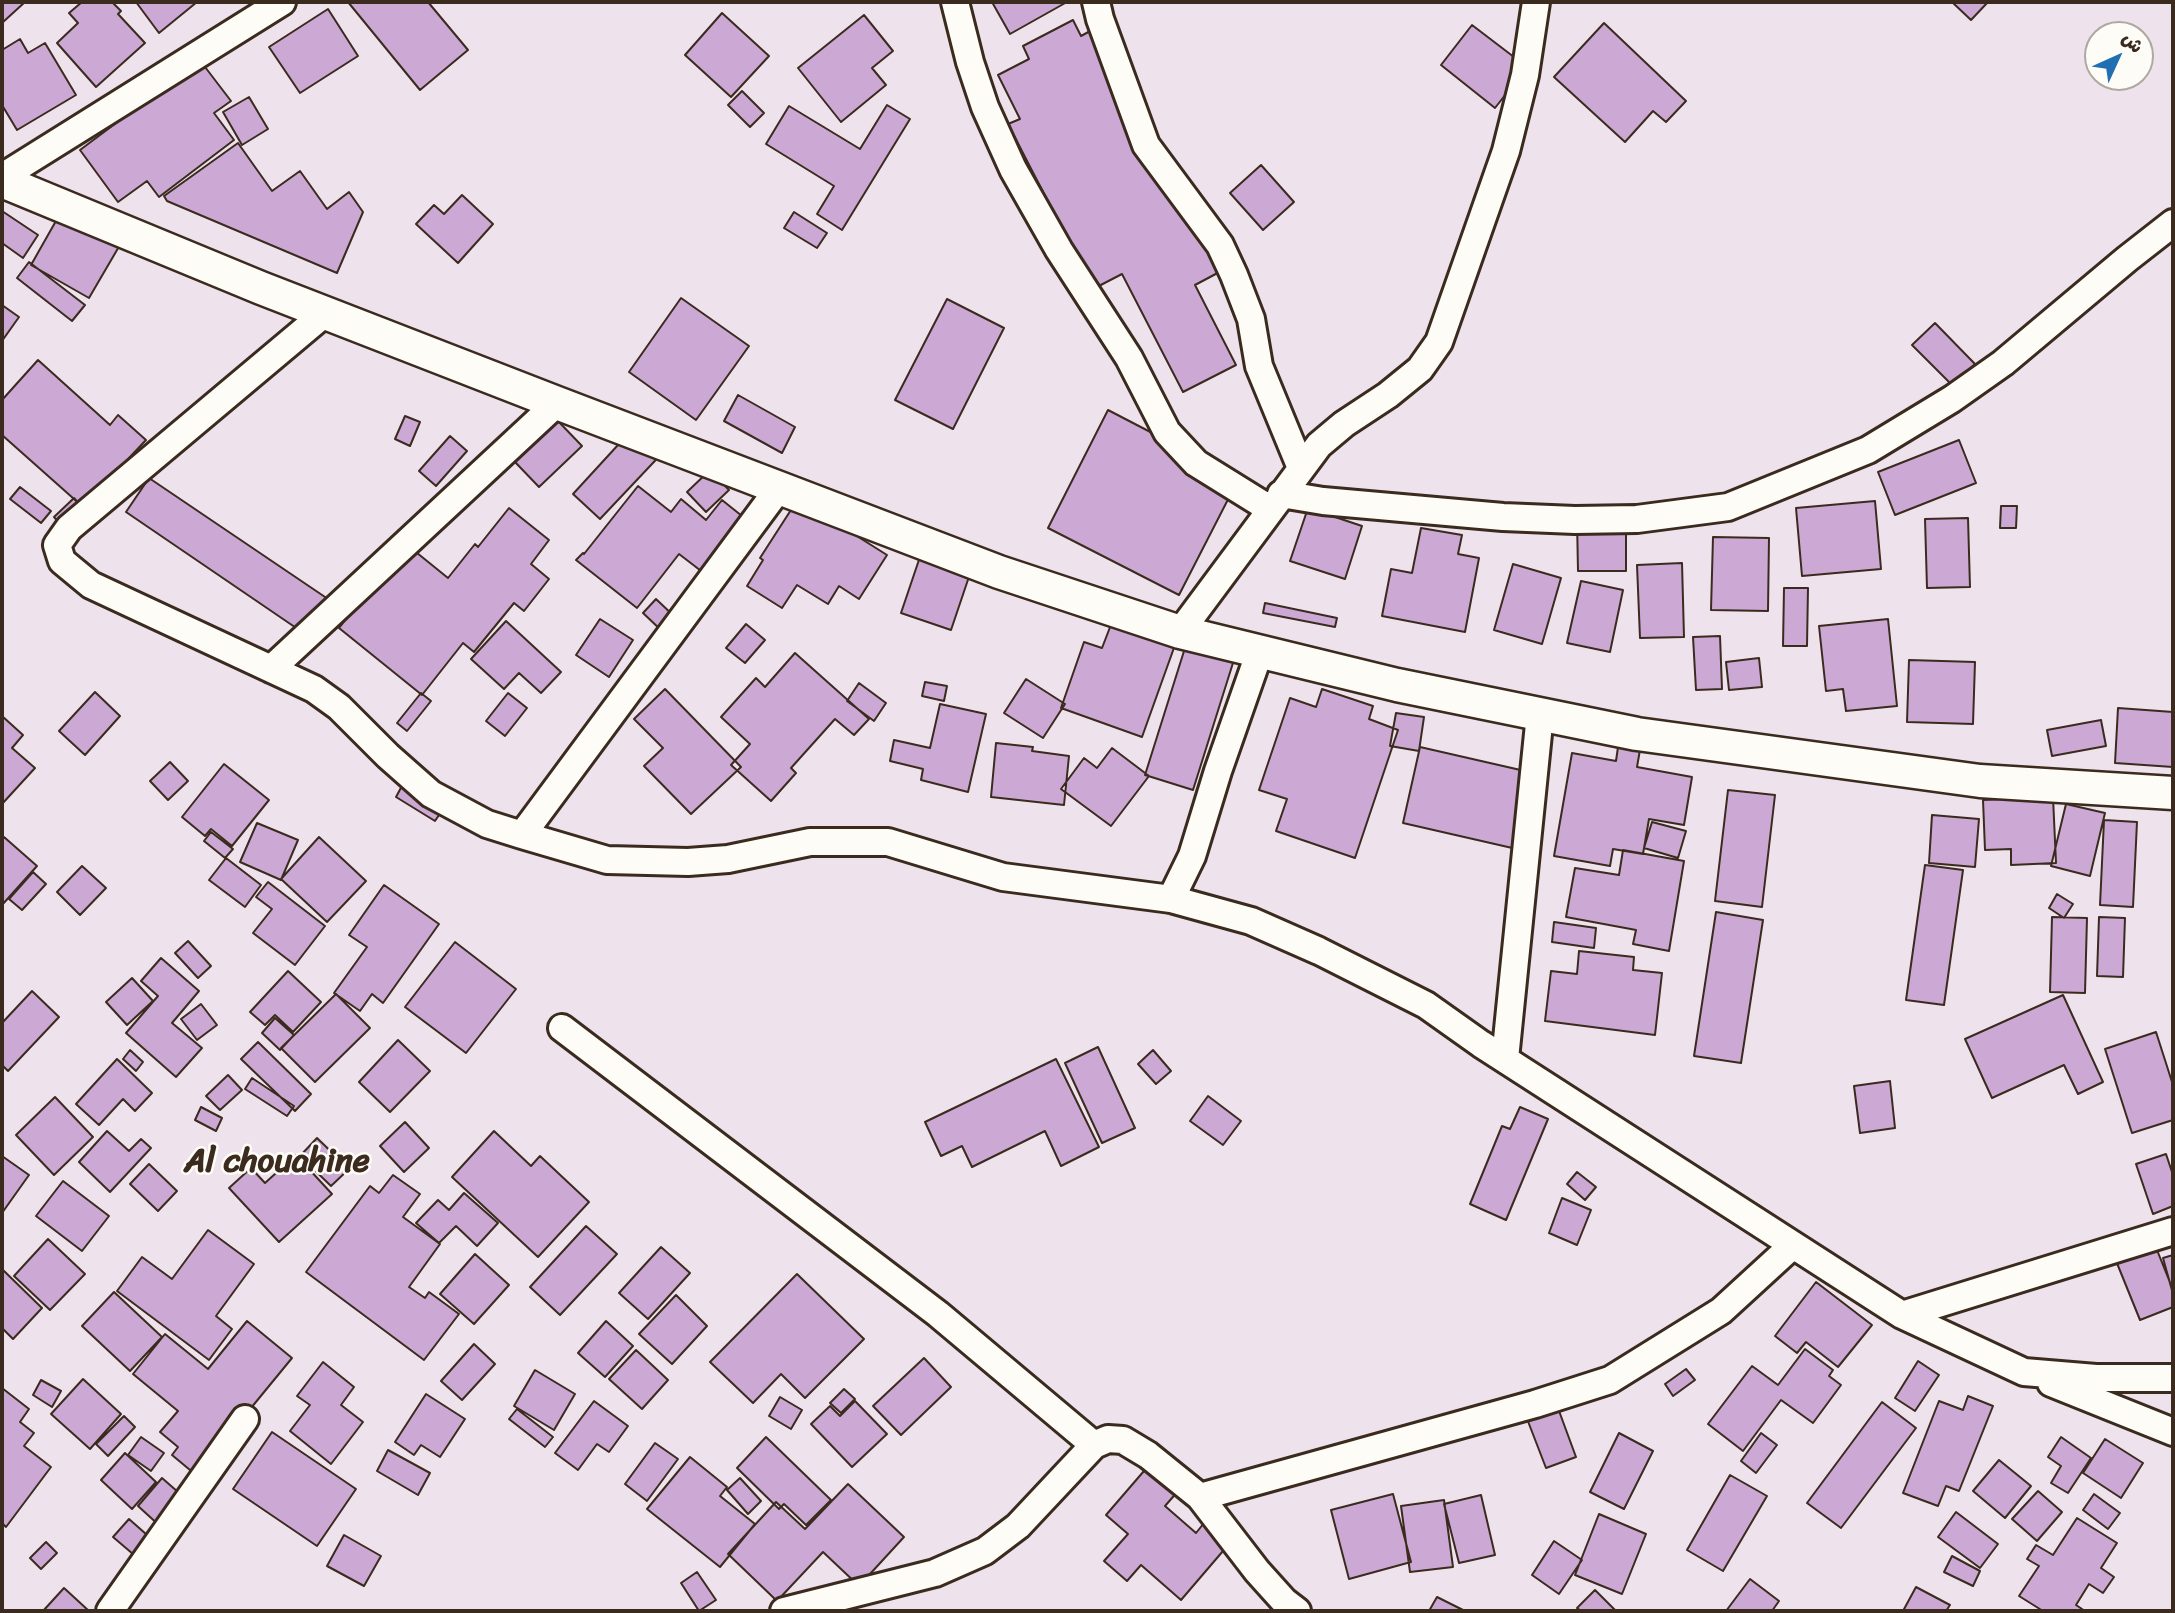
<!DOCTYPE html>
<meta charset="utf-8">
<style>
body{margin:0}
#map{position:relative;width:2175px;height:1613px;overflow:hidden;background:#eee3ec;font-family:Sriracha,"Playpen Sans Arabic",sans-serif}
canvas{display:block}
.frame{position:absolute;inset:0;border:4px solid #3b2a1e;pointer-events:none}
.north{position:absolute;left:2084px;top:21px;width:70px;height:70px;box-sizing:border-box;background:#fdfcf7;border:2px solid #afa8a0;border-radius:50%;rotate:45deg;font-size:19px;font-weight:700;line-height:28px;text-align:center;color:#3b2a1e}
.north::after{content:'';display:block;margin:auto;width:24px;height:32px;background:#1f6fb2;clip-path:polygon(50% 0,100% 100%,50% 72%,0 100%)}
</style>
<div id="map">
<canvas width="2175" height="1613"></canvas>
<div class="frame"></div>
<div class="north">ش</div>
</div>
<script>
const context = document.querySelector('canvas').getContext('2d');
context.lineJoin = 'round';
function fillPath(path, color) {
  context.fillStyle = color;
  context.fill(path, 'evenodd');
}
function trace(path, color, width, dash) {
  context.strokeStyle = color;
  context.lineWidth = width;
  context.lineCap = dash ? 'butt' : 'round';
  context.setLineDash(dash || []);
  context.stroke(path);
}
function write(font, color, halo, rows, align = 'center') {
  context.font = font + ' Sriracha,sans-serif';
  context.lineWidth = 5;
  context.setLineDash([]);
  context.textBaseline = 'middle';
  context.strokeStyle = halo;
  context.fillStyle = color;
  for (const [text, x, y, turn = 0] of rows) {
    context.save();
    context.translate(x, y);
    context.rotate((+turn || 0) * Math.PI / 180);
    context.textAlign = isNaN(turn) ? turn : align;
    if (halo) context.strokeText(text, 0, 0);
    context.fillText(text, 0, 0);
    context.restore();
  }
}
const building = new Path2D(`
 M2,2H25L2,23Z
 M82,2H112L121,11L118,14L145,43L96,87L57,43L78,23L69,13Z
 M136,2H197L159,33Z
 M348,2H428L468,50L420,90Z
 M992,2H1067L1010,34Z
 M1952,2H1988L1971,20Z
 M328,9L358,56L300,93L269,47Z
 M722,13L769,56L731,97L685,55Z
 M864,15L893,51L872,68L886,85L841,122L798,68Z
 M1073,20L1081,36L1092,30L1227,268L1195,285L1236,365L1183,392L1122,274L1093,289L1008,124L1020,119L998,75L1029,59L1023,46Z
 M1604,23L1686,101L1666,122L1653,111L1625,142L1554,77Z
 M1472,25L1527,67L1495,108L1441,65Z
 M20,39L28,53L45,43L76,95L17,130L2,105V50Z
 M202,63L231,101L214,113L234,140L159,197L147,181L118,202L80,150L175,79Z
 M742,91L764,113L750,127L728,105Z
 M249,97L268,129L242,145L223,112Z
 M887,105L910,119L842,230L817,214L834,186L766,144L789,106L860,149Z
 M238,143L272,191L300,171L327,209L349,192L363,212L337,273L167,201L164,196Z
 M1261,165L1294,202L1263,230L1230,193Z
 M462,195L493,224L458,263L416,224L434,205L444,214Z
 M65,205L124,238L89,298L31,265Z
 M2,211L38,235L23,258L2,243Z
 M794,212L827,233L817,248L784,228Z
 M29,262L85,305L72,321L17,278Z
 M681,298L749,346L696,420L629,372Z
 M947,299L1004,328L953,429L895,400Z
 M2,305L19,317L2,341Z
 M1935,323L1975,364L1953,386L1912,345Z
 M38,360L110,425L118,415L146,440L83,507L2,435V400Z
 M738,395L795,427L782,453L724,421Z
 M1108,410L1239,478L1179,595L1048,528Z
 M405,416L420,422L410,446L395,439Z
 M558,421L582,446L539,487L515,462Z
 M640,421L668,447L600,519L573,494Z
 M450,436L467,451L436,486L419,471Z
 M1959,440L1976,483L1895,515L1878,472Z
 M710,470L729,490L706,512L687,492Z
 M149,478L328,599L305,634L126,512Z
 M638,486L671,512L681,499L706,520L722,500L747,520L705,574L679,554L637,608L576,560L583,553L584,554Z
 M20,487L51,511L41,523L10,499Z
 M74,498L82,507L62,526L54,517Z
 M798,499L887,555L859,599L839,586L828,604L797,585L782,608L747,586L763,560L760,558Z
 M1875,501L1881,569L1802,576L1796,508Z
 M2001,506H2017L2016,528H2000Z
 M509,508L549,540L531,564L549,579L524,611L514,603L474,652L463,643L422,695L339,628L406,544L448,578L475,544L478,547Z
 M1308,508L1362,526L1345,579L1290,561Z
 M1968,518L1970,587L1927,588L1925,519Z
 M1626,519V571H1578L1577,520Z
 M1421,528L1462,535L1458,554L1479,558L1465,632L1382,616L1391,569L1412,573Z
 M1713,537L1769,538L1768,611L1711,610Z
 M925,542L975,559L951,630L901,613Z
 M1682,563L1684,637L1640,638L1637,565Z
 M1513,564L1561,578L1542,644L1494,630Z
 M1581,581L1623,590L1610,652L1567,643Z
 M1784,588H1808L1807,646H1783Z
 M656,599L676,618L663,632L643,613Z
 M1265,603L1337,618L1335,627L1263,613Z
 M600,619L633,640L609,677L576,655Z
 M1888,619L1897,706L1846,711L1843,689L1826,691L1819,626Z
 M506,621L561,672L541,693L519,673L504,689L471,659Z
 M1112,622L1175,645L1142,737L1061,708L1084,642L1102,648Z
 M746,624L765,640L745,663L726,648Z
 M1190,632L1238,647L1193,790L1145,775Z
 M1720,636L1722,689L1696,690L1693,637Z
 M795,653L869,719L854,735L835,719L791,768L796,773L771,801L731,765L750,744L721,717L756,678L765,687Z
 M1759,658L1762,687L1729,690L1726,662Z
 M1909,660L1975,662L1973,724L1907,722Z
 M1026,679L1065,704L1043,738L1004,713Z
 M925,682L947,686L944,701L922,696Z
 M859,683L886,703L874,721L847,701Z
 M665,689L741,767L691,814L644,766L663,748L634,719Z
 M1322,689L1373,706L1369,719L1398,730L1355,858L1276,831L1287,799L1259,790L1290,698L1316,707Z
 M95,692L120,716L85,755L59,731Z
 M421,693L431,701L407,731L397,723Z
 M508,693L527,708L505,736L486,721Z
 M940,704L986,714L968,792L921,780L923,769L890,761L894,740L930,748Z
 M2118,708L2173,712V767L2115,763Z
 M1396,713L1424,717L1419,751L1390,746Z
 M2,716L23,735L12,748L35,768L2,804Z
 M2101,720L2106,746L2052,756L2047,730Z
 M1619,740L1641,744L1637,767L1692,777L1684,825L1649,819L1643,854L1613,849L1610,866L1554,856L1572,753L1616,761Z
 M996,743L1033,747L1032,751L1069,756L1064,805L991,797Z
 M1420,747L1538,774L1521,850L1403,823Z
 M1112,748L1149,776L1111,826L1061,789L1084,758L1097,768Z
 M170,762L188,781L168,800L150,781Z
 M224,764L269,800L232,846L211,829L205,836L182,817Z
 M403,784L443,809L435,821L396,797Z
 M1728,790L1775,795L1762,907L1715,901Z
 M2053,797L2056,863L2011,865V849L1985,850L1983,800Z
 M2066,804L2105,813L2090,876L2051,866Z
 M1932,815L1979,819L1975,867L1929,863Z
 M2104,820L2137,822L2133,907L2100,905Z
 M1652,822L1686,831L1678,858L1644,848Z
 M257,823L298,840L281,880L240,862Z
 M211,832L233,849L225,858L204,841Z
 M4,837L37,866L2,905V840Z
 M319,837L366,881L327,922L281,879Z
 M1623,850L1684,861L1669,951L1633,944L1636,930L1566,917L1575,868L1619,875Z
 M226,858L261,885L245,907L209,880Z
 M1925,865L1963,870L1944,1005L1906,1000Z
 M82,866L106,888L80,915L57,892Z
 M33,872L46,884L22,910L9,899Z
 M268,882L325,926L295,965L253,933L272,909L256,897Z
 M384,885L439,924L383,1003L372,994L360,1011L334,993L367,947L349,935Z
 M2057,894L2073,904L2064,918L2049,908Z
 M1716,912L1763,920L1741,1063L1694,1056Z
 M2052,917L2087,918L2085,993L2050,992Z
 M2099,917L2125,918L2123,977L2097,976Z
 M1554,922L1596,928L1594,948L1552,942Z
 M188,941L211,966L198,978L175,953Z
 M455,942L516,989L466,1053L405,1007Z
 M1579,951L1634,957L1633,970L1662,973L1655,1035L1545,1021L1551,971L1577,974Z
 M161,958L199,991L172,1023L202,1048L176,1077L126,1033L158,996L141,981Z
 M288,971L321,1002L293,1032L275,1015L265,1025L250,1012Z
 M132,978L153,1001L127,1025L106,1002Z
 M32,991L59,1017L8,1071L2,1065V1023Z
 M336,994L370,1028L315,1082L281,1048Z
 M2063,995L2103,1082L2078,1094L2064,1065L1992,1098L1965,1039Z
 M201,1004L217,1025L197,1040L181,1019Z
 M275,1018L294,1035L280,1050L262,1033Z
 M2156,1032L2173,1085V1120L2132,1133L2105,1049Z
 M398,1040L430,1071L390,1112L359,1082Z
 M258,1042L311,1094L295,1111L241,1059Z
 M1098,1047L1135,1128L1102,1143L1065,1063Z
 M130,1050L143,1062L136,1071L123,1059Z
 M1153,1050L1171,1071L1156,1084L1138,1064Z
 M117,1059L152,1093L135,1111L123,1099L99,1125L76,1104Z
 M1056,1059L1099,1147L1061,1166L1045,1131L972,1167L962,1146L941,1156L925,1122Z
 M228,1075L242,1090L220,1110L206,1096Z
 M252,1078L294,1106L287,1116L245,1089Z
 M1890,1081L1895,1128L1860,1133L1854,1086Z
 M1208,1096L1241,1121L1223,1145L1190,1121Z
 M55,1097L93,1137L54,1175L16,1135Z
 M201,1107L222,1118L216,1131L195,1120Z
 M1520,1107L1548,1119L1506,1220L1470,1204L1502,1126L1510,1129Z
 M405,1122L429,1148L404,1172L380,1146Z
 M107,1131L129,1151L141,1139L151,1148L110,1192L79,1162Z
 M494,1131L531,1166L540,1156L589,1202L538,1257L452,1177Z
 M317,1138L349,1169L331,1186L300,1156Z
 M2166,1154L2173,1175V1206L2153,1214L2136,1164Z
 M296,1155L332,1194L279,1242L229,1188L251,1168L265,1183Z
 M2,1156L29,1175L2,1213Z
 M149,1164L177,1191L158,1211L130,1184Z
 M1577,1172L1596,1187L1585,1200L1567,1184Z
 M393,1175L420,1194L403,1217L440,1244L409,1287L425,1298L429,1292L459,1314L424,1360L306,1272L370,1186L379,1193Z
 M63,1181L109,1216L82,1251L36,1216Z
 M464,1193L498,1223L477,1246L456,1226L439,1243L416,1223L438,1200L449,1210Z
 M1562,1198L1591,1210L1577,1245L1549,1233Z
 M586,1226L617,1254L560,1315L530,1287Z
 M208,1230L254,1264L216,1316L232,1329L209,1360L117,1291L142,1257L172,1279Z
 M2149,1230L2173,1290V1307L2140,1320L2110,1246Z
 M48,1239L85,1274L50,1310L14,1276Z
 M661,1247L690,1273L648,1319L619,1293Z
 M475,1254L509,1285L474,1324L440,1294Z
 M2173,1255V1294L2163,1258Z
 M3,1270L42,1308L13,1339L2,1328Z
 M797,1274L864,1339L805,1398L781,1374L753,1403L710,1362Z
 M1816,1282L1872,1325L1838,1367L1806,1342L1797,1353L1775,1336Z
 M114,1292L162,1337L130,1371L82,1326Z
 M676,1295L707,1326L672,1364L639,1334Z
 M247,1321L292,1358L196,1475L172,1455L178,1447L160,1432L178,1411L133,1374L165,1334L208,1369Z
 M606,1321L633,1346L605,1377L578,1353Z
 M474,1344L495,1364L462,1400L441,1381Z
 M1805,1349L1833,1370L1829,1376L1841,1385L1813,1423L1781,1400L1743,1451L1708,1424L1752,1366L1778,1385Z
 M636,1350L668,1380L642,1409L609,1379Z
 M924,1358L951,1387L901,1435L873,1406Z
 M1918,1361L1939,1375L1915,1411L1895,1398Z
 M323,1362L354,1387L341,1405L363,1422L331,1464L290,1431L310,1405L297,1396Z
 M1686,1369L1695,1380L1673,1396L1665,1384Z
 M535,1370L575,1394L554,1430L514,1406Z
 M83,1379L121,1414L90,1449L51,1414Z
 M41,1380L61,1391L52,1407L33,1395Z
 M2,1388L29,1409L20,1422L34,1433L24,1446L51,1467L6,1527L2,1523Z
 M844,1389L855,1399L841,1413L830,1403Z
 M426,1394L465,1419L440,1457L421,1445L414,1455L395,1442Z
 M1968,1396L1993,1406L1959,1491L1946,1486L1938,1506L1903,1493L1939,1401L1963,1410Z
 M780,1397L802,1410L791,1429L769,1416Z
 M1555,1400L1576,1457L1546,1468L1524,1411Z
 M594,1401L628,1426L609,1452L597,1444L578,1470L555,1453Z
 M855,1401L887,1434L852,1467L811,1424L830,1406L840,1416Z
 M1882,1402L1916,1428L1841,1528L1807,1503Z
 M517,1409L553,1437L545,1447L509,1419Z
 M124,1416L135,1427L108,1456L96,1444Z
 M272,1432L356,1489L317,1546L233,1489Z
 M1619,1433L1653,1451L1624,1509L1590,1492Z
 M1761,1433L1777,1445L1756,1473L1741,1461Z
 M141,1437L164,1453L151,1471L128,1455Z
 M766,1437L831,1500L806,1525L784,1504L779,1509L737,1468Z
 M2061,1437L2091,1458L2068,1493L2051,1483L2061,1466L2048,1457Z
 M2105,1439L2143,1463L2121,1498L2083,1473Z
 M655,1443L678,1459L647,1501L625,1484Z
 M388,1450L430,1473L418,1495L377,1471Z
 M125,1453L156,1482L132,1509L101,1480Z
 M690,1457L727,1487L720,1496L755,1524L720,1567L647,1509Z
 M1999,1460L2031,1486L2005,1518L1973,1491Z
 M1150,1464L1179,1490L1165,1506L1196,1533L1204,1523L1229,1544L1181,1600L1141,1565L1127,1581L1104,1561L1128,1534L1106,1515Z
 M1730,1475L1767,1496L1723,1571L1687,1550Z
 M162,1478L186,1499L161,1527L138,1506Z
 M740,1478L761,1501L748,1514L727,1490Z
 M848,1484L904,1537L859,1586L823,1552L777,1601L728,1554L776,1502L805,1529Z
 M2038,1491L2062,1512L2037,1541L2012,1519Z
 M1393,1494L1411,1562L1349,1579L1331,1510Z
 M2094,1494L2120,1513L2108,1529L2083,1510Z
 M1481,1495L1495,1555L1459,1563L1444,1504Z
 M1444,1500L1453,1567L1410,1572L1401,1506Z
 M1956,1512L1998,1544L1980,1568L1938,1537Z
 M1599,1514L1646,1534L1622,1594L1575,1575Z
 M2077,1518L2117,1543L2101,1568L2114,1577L2103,1593L2089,1584L2076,1605L2085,1611H2043L2019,1596L2039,1566L2027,1559L2036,1545L2053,1555Z
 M129,1519L155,1542L140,1560L113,1537Z
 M344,1535L381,1556L364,1586L327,1566Z
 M1554,1541L1582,1560L1559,1594L1532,1575Z
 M46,1542L57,1553L41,1569L30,1558Z
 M1952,1556L1980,1571L1973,1586L1944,1572Z
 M697,1572L716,1600L699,1611L681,1583Z
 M1750,1579L1779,1601L1772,1611H1726Z
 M1916,1587L1950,1605L1946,1611H1903Z
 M64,1588L89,1611H43Z
 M1595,1590L1616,1611H1581L1577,1608Z
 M1437,1597L1465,1611H1429Z`);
const minor = new Path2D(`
 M955,2L970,62L985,107L1013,169L1059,250L1129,358L1167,432L1196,463L1270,509
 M1096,2L1100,19L1146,145L1220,245L1234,275L1251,319L1259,366L1301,468
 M2,177L282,2
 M325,313L69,528L57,545L62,561L91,585L314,689L339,707L388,756L431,794L487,824L522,835L607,860L688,862L728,859L810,842H888L1003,877L1171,899L1251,921L1319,951L1426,1005L1481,1044L1902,1315L2024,1372L2096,1378H2173
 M1281,494L1323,501L1503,517L1575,520L1637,519L1728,507L1868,450L1952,399L2003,363L2127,259L2173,223
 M1180,632L1319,445L1344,424L1388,395L1420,369L1439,342L1506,151L1525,75L1536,2
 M271,669L557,403
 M522,835L779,488
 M1171,899L1192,856L1218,771L1260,651
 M562,1028L938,1314L1094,1445
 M1505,1059L1540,714
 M1902,1315L2173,1231
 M2051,1383L2173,1432
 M1200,1497L1535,1404L1610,1380L1721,1311L1793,1245
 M110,1611L245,1419
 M784,1611L935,1573L985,1551L1018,1526L1094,1445L1108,1439L1123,1440L1148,1455L1200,1497L1257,1571L1284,1601L1297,1611`);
const tertiary = new Path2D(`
 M2,181L261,288L557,403L999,572L1180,632L1397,685L1637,734L1980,781L2173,793`);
const districtNames = [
 ["Al chouahine",277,1163]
];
fillPath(building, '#cba9d4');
trace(building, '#3b2a1e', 2);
trace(minor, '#3b2a1e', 32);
trace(tertiary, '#3b2a1e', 37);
trace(minor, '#fdfcf7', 26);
trace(tertiary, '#fdfcf7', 32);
write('bold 33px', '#3b2a1e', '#fdfcf7', districtNames);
</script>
